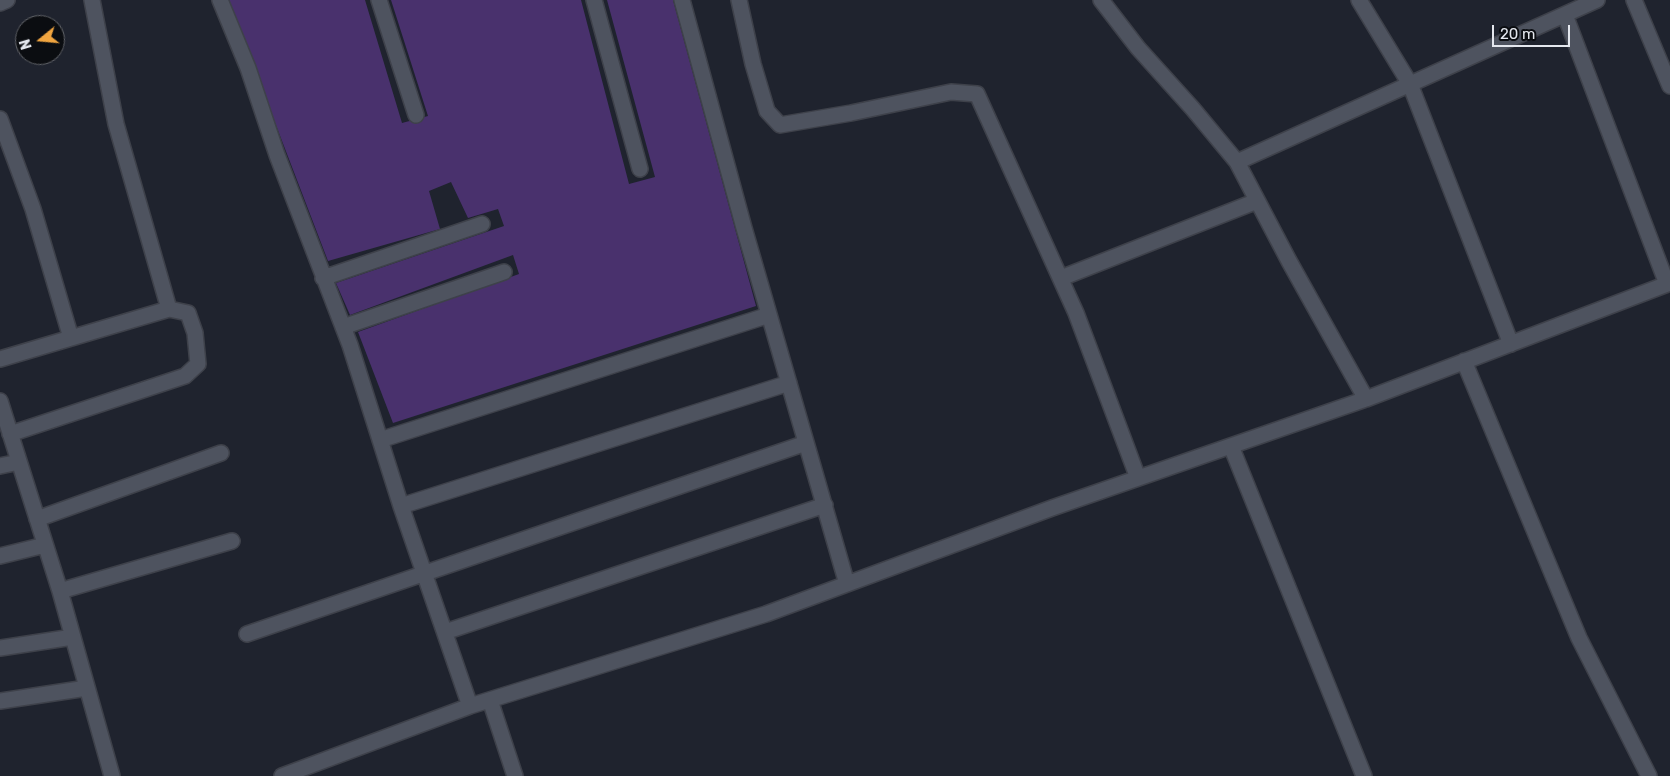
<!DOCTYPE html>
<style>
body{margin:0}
#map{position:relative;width:1670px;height:776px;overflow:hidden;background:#1f232e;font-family:Rubik,sans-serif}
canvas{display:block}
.north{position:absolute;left:15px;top:15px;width:50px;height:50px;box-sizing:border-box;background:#0b0d11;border:1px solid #626469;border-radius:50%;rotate:253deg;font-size:14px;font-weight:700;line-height:20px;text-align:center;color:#e4e7ee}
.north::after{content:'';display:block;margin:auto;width:18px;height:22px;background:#f1a540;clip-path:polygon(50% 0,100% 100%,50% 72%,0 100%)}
.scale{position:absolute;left:1492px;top:25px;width:78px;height:22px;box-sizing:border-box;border:2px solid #e4e7ee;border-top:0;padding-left:6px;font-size:15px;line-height:18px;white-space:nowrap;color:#e4e7ee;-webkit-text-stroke:4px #0b0d11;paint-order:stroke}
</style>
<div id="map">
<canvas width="1670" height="776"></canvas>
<div class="north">N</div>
<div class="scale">20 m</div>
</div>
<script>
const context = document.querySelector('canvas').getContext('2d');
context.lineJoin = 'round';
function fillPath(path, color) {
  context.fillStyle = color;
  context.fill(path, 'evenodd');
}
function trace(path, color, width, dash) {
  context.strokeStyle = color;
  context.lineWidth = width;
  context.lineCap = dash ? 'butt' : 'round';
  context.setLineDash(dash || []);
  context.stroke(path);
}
const building = new Path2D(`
 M228,0H365L402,123L428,116L391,0H581L629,184L655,177L607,0H673L756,306L393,423L358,332L519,274L513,255L350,315L336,283L504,226L498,209L468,218L451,182L429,191L440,229L328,261Z`);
const minor = new Path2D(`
 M92,0L116,124L169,309
 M220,0L248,68L277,155L350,345L401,506L470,706
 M379,0L416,115
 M594,0L640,169
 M682,0L744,228L847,584
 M739,0L753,64L767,111L780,125L851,113L951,92L977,94L1076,313L1138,478
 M1101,0L1138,48L1193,109L1237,162L1289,261L1366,399
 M1359,0L1410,84L1511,344
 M1634,0L1670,86
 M0,3L7,0
 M1565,15L1667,284
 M0,119L33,209L71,338
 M1237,162L1597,0
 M323,278L482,224
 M1061,278L1257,201
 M343,327L504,272
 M0,359L169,309L188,313L195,333L198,364L185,376L10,434
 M1464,361L1579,638L1649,776
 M0,401L60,591L112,776
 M380,440L769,315
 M1231,446L1364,776
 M0,466L19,462
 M401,506L789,383
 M37,519L221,453
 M0,556L45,545
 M60,591L232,541
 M445,632L825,505
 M247,634L806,443
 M0,648L73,637
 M490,700L515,776
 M0,701L87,688
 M282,776L470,706L766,614L1052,508L1366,399L1670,283`);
fillPath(building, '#49316d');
trace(minor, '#3e414a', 18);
trace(minor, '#4e535f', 15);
</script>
